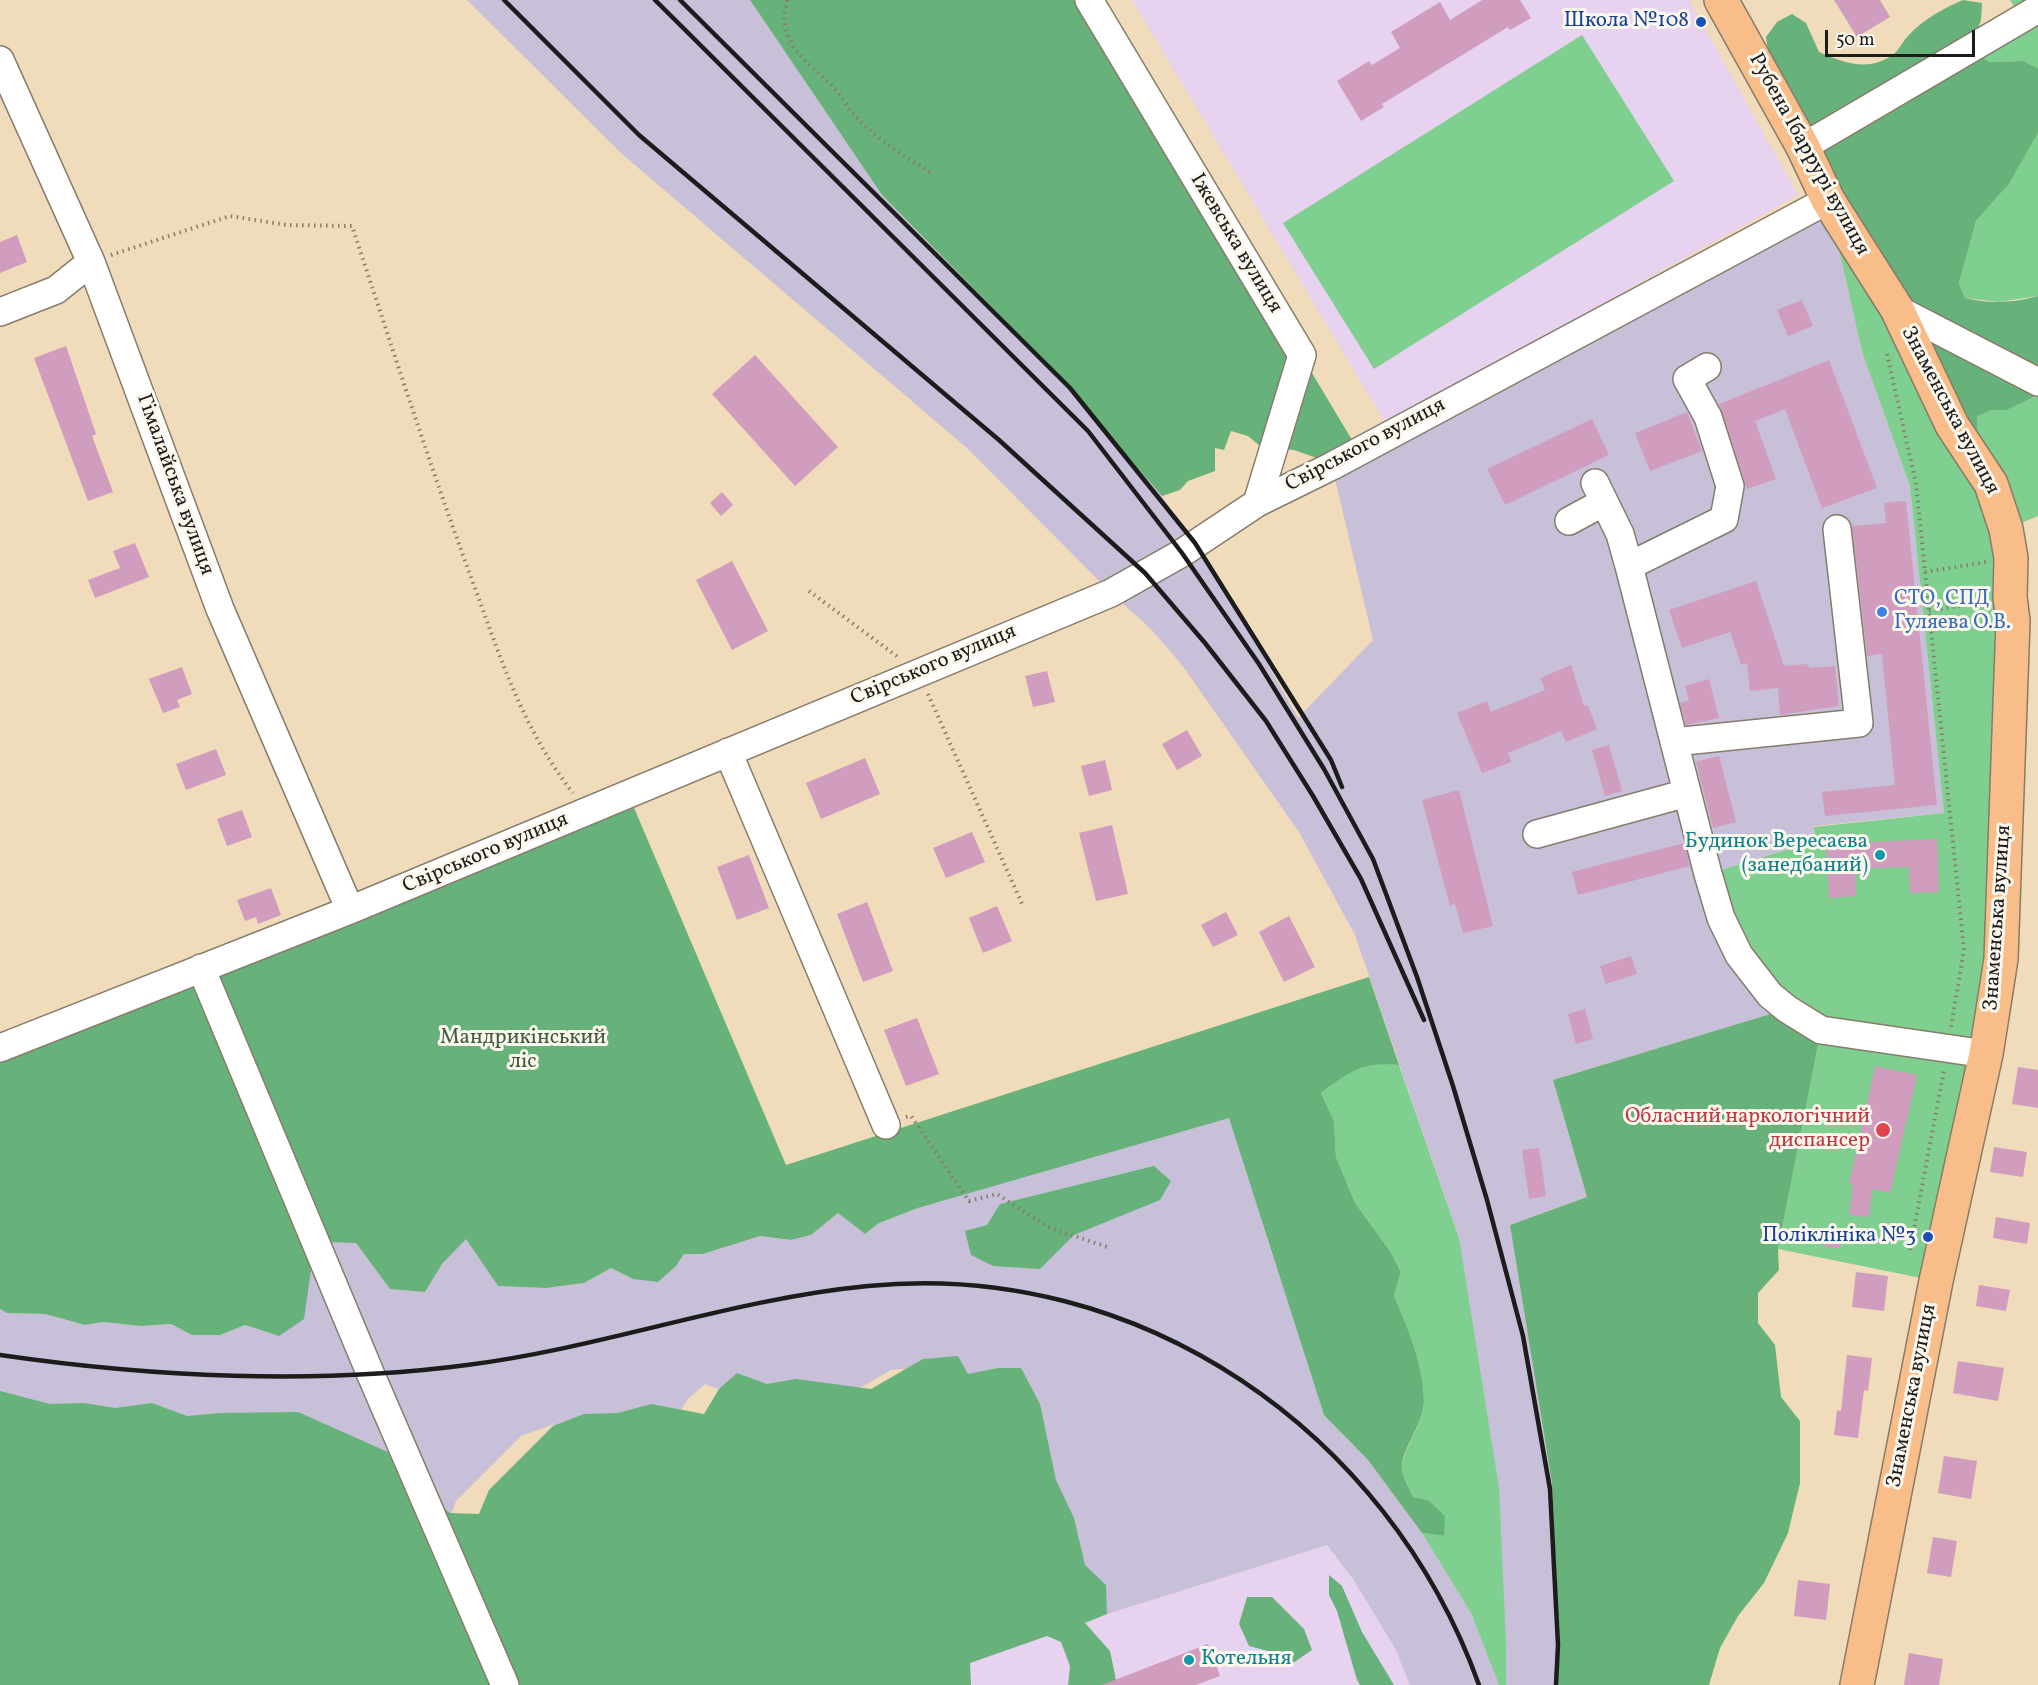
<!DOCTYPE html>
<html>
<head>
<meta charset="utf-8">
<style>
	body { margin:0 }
	#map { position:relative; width:2038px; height:1685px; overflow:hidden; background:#f0dbba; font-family:Vollkorn,serif }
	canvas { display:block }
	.scale { position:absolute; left:1825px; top:30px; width:150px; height:27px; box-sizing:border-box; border:3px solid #1c1c1c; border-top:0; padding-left:8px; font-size:18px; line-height:21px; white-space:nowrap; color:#1c1c1c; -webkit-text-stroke:4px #fbf7ec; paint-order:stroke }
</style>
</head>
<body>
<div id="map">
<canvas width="2038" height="1685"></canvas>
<div class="scale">50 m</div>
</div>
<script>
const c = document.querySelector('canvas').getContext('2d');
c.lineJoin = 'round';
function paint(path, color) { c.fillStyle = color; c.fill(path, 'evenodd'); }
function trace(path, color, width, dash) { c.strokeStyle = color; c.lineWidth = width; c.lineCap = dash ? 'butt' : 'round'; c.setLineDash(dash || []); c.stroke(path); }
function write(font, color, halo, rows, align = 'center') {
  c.font = font + ' Vollkorn,serif'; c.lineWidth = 6; c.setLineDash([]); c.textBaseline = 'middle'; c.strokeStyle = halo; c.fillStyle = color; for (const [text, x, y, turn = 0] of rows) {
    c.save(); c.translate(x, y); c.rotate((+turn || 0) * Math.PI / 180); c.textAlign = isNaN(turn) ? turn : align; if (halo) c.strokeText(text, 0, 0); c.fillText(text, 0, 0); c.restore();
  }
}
const built = new Path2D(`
	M1132,0H1689L1798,195L1386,424Z
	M1327,1545L1353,1579L1397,1650L1410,1685H907L1107,1614Z`);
const industrial = new Path2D(`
	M467,0H750L882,195L1037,353L1162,496L1234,604L1298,718L1373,640L1332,466L1828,200L1862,352L1910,486L1944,813L1814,826L1815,841L1708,874L1787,1009L1553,1080L1587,1197L1510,1225L1552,1483L1559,1642L1558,1685H1506V1643L1459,1238L1355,935L1299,832L1182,665L1150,628L1111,593L967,448L622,154Z
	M1229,1117L1324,1415L1368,1460L1422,1533L1471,1613L1499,1685H1410L1396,1650L1353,1579L1327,1545L1107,1614L1074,1595L926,1367L891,1370L839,1400L734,1395L705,1384L687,1400L672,1425H552L521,1436L456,1501L447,1525L0,1411V1309L7,1313L45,1314L85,1325L103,1322L141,1326L171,1324L192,1335H219L245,1325L279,1336L308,1273L315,1242L356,1243L390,1289L425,1292L442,1264L466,1238L498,1286L546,1288L584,1283L611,1268L633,1279L676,1266L684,1254H703L760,1236L791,1240L811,1235L838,1213L865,1234L879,1223L918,1208Z`);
const green = new Path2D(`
	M2010,0H2038V68L2023,61L1989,62L1971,48L2020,16Z
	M1582,35L1674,181L1374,369L1283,223Z
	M2038,133V296L1999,302L1965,298L1959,283L1976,221L2009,184Z
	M1828,200L1977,417L1991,410H2007L2038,395V516L2007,529L2001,959L1936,1281L1778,1249L1821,1030L1770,995L1708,874L1815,841L1814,827L1944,813L1910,486L1862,352Z
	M1377,1063L1399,1065L1459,1238L1499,1488L1506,1643V1685H1499L1471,1613L1422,1533L1444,1536L1428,1500L1413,1497C1410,1489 1403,1480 1402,1472C1399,1455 1423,1425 1424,1402C1424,1366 1408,1328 1394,1296L1401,1272L1390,1251L1355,1203L1336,1157L1334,1121L1321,1093L1352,1070Z`);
const forest = new Path2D(`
	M750,0H1089L1358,450L1325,461L1294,450L1260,446L1248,436L1231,431L1224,450L1215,448V471L1188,481L1180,490L1162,496L1037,353L882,195Z
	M1963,0L1982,3L1981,20L1971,48L1989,62L2023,61L2038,68V133L2009,184L1976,221L1959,283L1965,298C1989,304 2014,303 2038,296V395L2007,410H1991L1977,417V434L1962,439L1770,66L1766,37L1777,22L1792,14L1806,23L1819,52C1845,64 1874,73 1897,51C1901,46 1904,40 1908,36C1922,20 1944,8 1963,0Z
	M629,796L786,1165L1369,977L1399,1065C1362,1061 1349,1072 1321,1093L1334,1121L1336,1157L1355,1203L1390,1251L1401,1272L1394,1296C1408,1328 1424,1366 1424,1402C1423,1425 1399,1453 1402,1471C1403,1479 1410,1489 1413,1497L1428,1500L1445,1516L1444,1536L1422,1533L1368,1460L1324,1415L1229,1118L918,1208L879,1223L865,1234L838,1213L811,1235L791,1240L760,1236L703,1254H684L676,1266L658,1282L633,1279L611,1268L584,1283L546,1288L498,1286L466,1239L442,1264L425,1292L390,1289L356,1243L315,1242L304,1319L279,1336L245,1325L220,1335H192L171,1324L141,1326L103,1322L85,1325L45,1314L7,1313L0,1309V1048Z
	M1787,1009L1821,1030L1778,1249L1779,1270L1758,1293V1323L1775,1345L1781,1397L1800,1421V1483L1788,1533L1764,1583L1738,1616L1720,1648L1709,1685H1558L1559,1642L1552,1483L1510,1225L1587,1197L1553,1080Z
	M1154,1166L1171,1181L1160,1200L1074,1235L1040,1269L993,1266L971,1255L965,1231L987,1225L1000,1204Z
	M958,1356L968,1374L998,1368H1021L1040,1404L1056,1480L1074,1518L1085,1565L1106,1585L1107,1614L1085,1623L1110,1651L1117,1685H1068L1070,1666L1061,1642L1047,1636L970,1663L971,1685H0V1391L50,1404L84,1403L115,1408L152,1403L187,1416L220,1413L298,1412L399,1457L420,1490L450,1513L479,1514L489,1490L553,1426L584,1414L618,1413L651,1404L704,1414L719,1389L737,1373L767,1384L796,1379L871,1389L923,1359Z
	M1329,1575L1342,1586L1362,1632L1394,1685H1360L1357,1680L1337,1611L1329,1595Z
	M1247,1597H1272L1304,1629L1312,1650L1293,1663L1272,1652L1249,1646L1239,1624Z`);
const building = new Path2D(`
	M1482,0H1520L1531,18L1510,30L1508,27L1382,104L1384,107L1361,121L1337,81L1369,61L1372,65L1400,48L1391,32L1440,2L1450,20Z
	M1834,0H1880L1890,17L1857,37Z
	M17,235L27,262L0,273V242Z
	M1802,300L1813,326L1788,336L1777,310Z
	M66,346L96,434L92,436L113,492L88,501L34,358Z
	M755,355L838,447L795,486L712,394Z
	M1829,360L1877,488L1822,508L1785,409L1755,421L1776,479L1747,489L1719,404Z
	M1687,412L1702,451L1650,471L1635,433Z
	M1592,419L1609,455L1505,505L1487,469Z
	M722,492L733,505L721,516L710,503Z
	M1906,501L1937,805L1825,816L1822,792L1895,785L1882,654L1867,656L1852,526L1886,523L1884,503Z
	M135,543L149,577L95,598L88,580L120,568L113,551Z
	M732,561L768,631L732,650L696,580Z
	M1756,581L1784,666L1808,664L1809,668L1835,666L1839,706L1780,715L1778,688L1750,691L1747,663L1741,665L1730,632L1682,648L1669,610Z
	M1571,665L1584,706L1588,705L1597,729L1566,742L1561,731L1508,753L1511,762L1482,773L1457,713L1487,701L1491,712L1545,690L1540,678Z
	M182,667L192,694L177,700L180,707L163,713L149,679Z
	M1047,671L1055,702L1033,707L1025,676Z
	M1709,679L1719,718L1686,725L1680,703L1689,700L1685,686Z
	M1187,730L1202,756L1177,770L1162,744Z
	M1609,745L1622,791L1605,796L1592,750Z
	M216,749L226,775L186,790L176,764Z
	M1719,756L1736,822L1713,828L1696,762Z
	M865,758L880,794L821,819L806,783Z
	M1105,760L1112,790L1089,796L1081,766Z
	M1459,790L1493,926L1463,933L1455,904L1450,906L1422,800Z
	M242,810L252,837L227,846L217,819Z
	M1112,825L1128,894L1096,901L1079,833Z
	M972,832L985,862L946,878L933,848Z
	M1937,839L1939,892L1910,893L1909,867L1855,869L1856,896L1829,898L1826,844Z
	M1684,843L1690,866L1578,895L1572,872Z
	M749,855L769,908L737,920L717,867Z
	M271,888L281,915L258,924L256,917L245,921L237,900Z
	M867,902L893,971L863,982L837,914Z
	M997,906L1012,941L983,953L969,918Z
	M1226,912L1238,935L1213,947L1201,925Z
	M1289,916L1315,967L1284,982L1259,932Z
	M1631,956L1637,974L1606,984L1600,966Z
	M1585,1009L1593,1039L1576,1044L1568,1014Z
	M917,1018L939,1074L906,1086L884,1030Z
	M1875,1066L1917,1075L1890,1193L1872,1189L1869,1217L1849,1215L1853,1184H1849Z
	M2018,1067L2038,1070V1108L2012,1104Z
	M1994,1147L2027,1152L2023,1177L1990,1172Z
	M1539,1148L1546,1196L1529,1199L1522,1150Z
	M1996,1217L2030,1223L2027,1244L1993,1238Z
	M1825,1231L1842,1232L1840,1248L1823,1246Z
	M1856,1272L1888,1276L1884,1311L1852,1307Z
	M1979,1285L2010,1290L2006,1311L1976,1306Z
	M1847,1355L1872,1358L1868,1391L1864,1390L1858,1438L1834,1435L1837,1410L1841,1411Z
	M1958,1361L2004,1368L1998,1401L1953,1393Z
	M1944,1456L1977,1461L1971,1499L1938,1493Z
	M1933,1537L1957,1541L1951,1577L1927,1573Z
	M1798,1580L1830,1584L1826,1620L1794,1616Z
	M1208,1644L1220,1676L1196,1685H1102Z
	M1909,1653L1943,1659L1939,1685H1904Z`);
const path = new Path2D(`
	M787,0C775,47 810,61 836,90C842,97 846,105 852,112C873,137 904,157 932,173
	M111,255L230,216L287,225L352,226C391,344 429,463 472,580C500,656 522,728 573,793
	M1887,354L1916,484L1964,950L1951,1027
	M1925,572L1986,562
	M809,591L898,657
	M1929,611L1984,602
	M928,694L1023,906
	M906,1117L911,1116L969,1201L997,1194L1048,1227L1110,1248
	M1910,1250L1944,1070`);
const minor = new Path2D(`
	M1089,0L1302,355L1257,503
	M0,60L91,262L220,609L350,910
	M1803,147L2038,9
	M1897,309L2038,382
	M0,312L56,290L91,262
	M1707,367L1687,379L1708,417L1730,486L1724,519L1629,566L1708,874L1721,918L1739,955L1770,995L1787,1009L1821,1030L1986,1054
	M1595,483L1620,534L1629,566
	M1569,521L1604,502
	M1674,742L1859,723L1837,529
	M728,752L886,1125
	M1537,834L1687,793
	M201,968L371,1375L505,1685
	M0,1048L350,910L1111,593L1182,553L1257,503L1332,466L1828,200`);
const major = new Path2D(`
	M1721,0L1803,147L1828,200L1897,309L1952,425L1991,484L2006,529L2011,558L2010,597L2013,621L2001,959L1986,1054L1936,1281L1857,1685`);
const rail = new Path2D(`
	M504,0L639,135L999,440L1145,573L1205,643L1266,721L1313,796L1361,879L1424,1020
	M655,0L1088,431L1182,553L1259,664L1324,769L1373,859L1417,977L1453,1086L1487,1200L1523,1336L1550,1489L1558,1645L1556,1685
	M680,0L1070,388L1195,543L1331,760L1342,787
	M0,1355C151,1377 316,1385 467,1365C602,1348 732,1299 868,1286C1139,1259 1388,1431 1479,1685`);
const markers = [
	[1701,22,6,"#1a4fb4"],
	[1882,612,6,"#3f7fe0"],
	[1880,855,6,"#0f9aa8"],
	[1883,1130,8,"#e0444e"],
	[1928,1237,6,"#1a4fb4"],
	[1189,1660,6,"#0f9aa8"]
];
const transitNames = [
	["Школа №108",1689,22],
	["Поліклініка №3",1916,1237]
];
const streetNames = [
	["Рубена Ібаррурі вулиця",1808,155,61],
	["Іжевська вулиця",1235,244,59],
	["Знаменська вулиця",1949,411,62],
	["Свірського вулиця",1366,446,-28],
	["Гімалайська вулиця",174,485,70],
	["Свірського вулиця",934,666,-23],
	["Свірського вулиця",486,854,-23],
	["Знаменська вулиця",1999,918,-86],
	["Знаменська вулиця",1913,1396,-79]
];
const shopNames = [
	["СТО, СПД",1894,600],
	["Гуляева О.В.",1894,624]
];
const cultureNames = [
	["Будинок Вересаєва",1868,843],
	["(занедбаний)",1868,867],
	["Котельня",1201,1660,"left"]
];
const parkNames = [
	["Мандрикінський",523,1039],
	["ліс",523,1063]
];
const healthNames = [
	["Обласний наркологічний",1870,1118],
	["диспансер",1870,1142]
];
paint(built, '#e7d2ef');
paint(industrial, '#c8bfd8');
paint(green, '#7fcf90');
paint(forest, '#67b27a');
paint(building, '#d09dbe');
trace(minor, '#867c6b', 30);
trace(major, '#867c6b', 36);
trace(path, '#867c6b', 4, [1.5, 4.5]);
trace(minor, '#fff', 27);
trace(major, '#f8bd89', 33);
trace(rail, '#1c1c1c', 4.5);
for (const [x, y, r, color] of markers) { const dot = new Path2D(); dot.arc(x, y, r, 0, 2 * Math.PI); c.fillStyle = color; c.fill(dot); trace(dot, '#fbf7ec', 2); }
write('21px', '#164399', '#fbf7ec', transitNames, 'right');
write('21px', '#1c1c1c', '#fbf7ec', streetNames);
write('21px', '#366cbe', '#fbf7ec', shopNames, 'left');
write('21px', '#0d838f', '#fbf7ec', cultureNames, 'right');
write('21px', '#3f5b45', '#fbf7ec', parkNames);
write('21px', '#be3a42', '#fbf7ec', healthNames, 'right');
</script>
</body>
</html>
